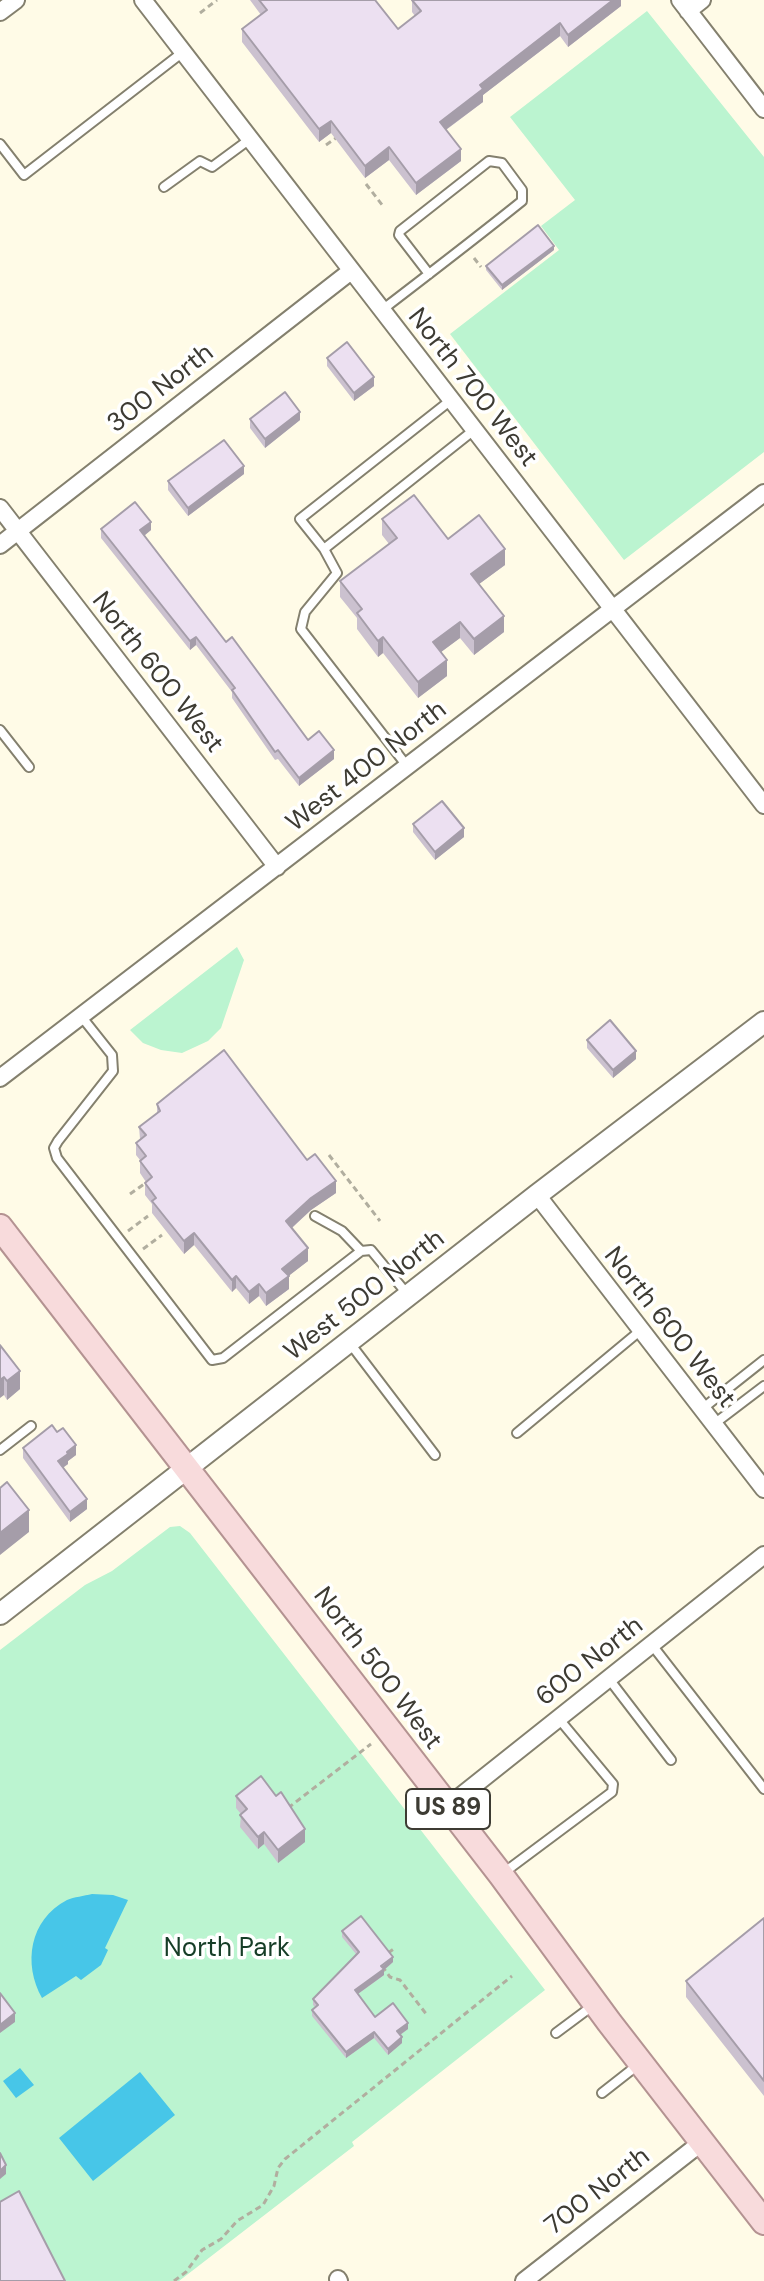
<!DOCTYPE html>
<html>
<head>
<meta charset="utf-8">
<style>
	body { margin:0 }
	canvas { display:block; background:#fffbe7 }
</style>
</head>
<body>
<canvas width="764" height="2281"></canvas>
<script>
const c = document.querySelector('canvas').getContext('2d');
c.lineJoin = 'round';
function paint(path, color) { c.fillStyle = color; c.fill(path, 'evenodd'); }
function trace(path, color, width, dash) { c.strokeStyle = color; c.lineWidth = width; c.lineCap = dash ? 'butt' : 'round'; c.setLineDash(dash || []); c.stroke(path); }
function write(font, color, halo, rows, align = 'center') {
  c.font = font + ' "DM Sans",sans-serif'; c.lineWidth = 7; c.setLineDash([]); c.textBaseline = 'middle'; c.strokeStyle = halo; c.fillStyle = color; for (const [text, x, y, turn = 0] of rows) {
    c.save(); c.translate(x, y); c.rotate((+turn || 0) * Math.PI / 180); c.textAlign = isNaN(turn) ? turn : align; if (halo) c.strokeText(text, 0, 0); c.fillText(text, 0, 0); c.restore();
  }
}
const green = new Path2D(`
	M647,11L764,157V452L624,560L450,334L559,250L541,226L575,200L510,117Z
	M237,947L244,960L221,1028L208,1041L182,1053L161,1050L143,1043L130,1030Z
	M180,1526L190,1533L545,1990L352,2142L354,2146L179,2281H0V1650L85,1585L112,1571L170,1527Z`);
const water = new Path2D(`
	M92,1894L113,1895L128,1900L105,1948L108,1950L101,1965L81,1980L76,1976L42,1998C23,1964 29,1920 67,1900C74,1897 84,1896 92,1894Z
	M20,2068L34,2085L16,2098L3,2081Z
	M140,2072L175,2115L93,2181L59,2138Z`);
const path = new Path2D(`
	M200,13L217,0
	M326,145L336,138
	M366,184L383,206
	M474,258L481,267
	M329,1155L380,1221
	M130,1194L147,1182
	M128,1231L148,1216
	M143,1249L162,1235
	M288,1808L371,1744
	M388,1953L395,1948
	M382,1966L390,1977L400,1980L427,2015
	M174,2281L186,2272L202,2250L221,2239L237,2221L263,2205L274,2186L278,2168L285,2159L512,1976`);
const service = new Path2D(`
	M0,144L24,175L183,52
	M164,187L200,161L212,167L250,139
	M382,310C429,274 476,238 522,201V190L502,163L489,161L400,231L399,235L429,274
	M451,400L300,519L324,549L474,430
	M324,549L337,573L305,612L301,629L407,766
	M0,730L29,767
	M81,1016L112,1055L113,1071L58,1141L54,1148L57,1158L212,1360L223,1358L361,1251L371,1250L408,1295
	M315,1216L342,1231L361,1251
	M349,1342L435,1455
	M702,1409L764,1360
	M714,1424L764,1386
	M517,1433L641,1330
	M0,1450L31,1426
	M652,1645L764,1789
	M609,1679L671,1760
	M502,1874L612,1792L613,1784L559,1719
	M556,2033L595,2004
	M602,2093L639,2064`);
const minor = new Path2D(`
	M143,0L764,805
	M680,0L764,109
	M688,11L702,0
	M0,12L16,0
	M0,508L277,867
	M0,545L351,271
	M0,1078L764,493
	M537,1195L764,1489
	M447,1807L764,1555
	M338,2279L339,2281
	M524,2281L702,2142`);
const tertiary = new Path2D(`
	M0,1614L537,1195L764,1022`);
const primary = new Path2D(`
	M0,1227L501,1875L609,2022L764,2222`);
const wall = new Path2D(`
	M250,0H375L398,29L415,16L412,12V0H621V6L568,47L560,36L483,95V102L446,130L461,161L416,195L389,160L365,178L331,133L319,142L242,42V29L261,15Z
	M554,250L502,290L486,270V266Z
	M327,358L374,386L354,401L327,366Z
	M250,419L300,420L265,448L250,428Z
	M244,474L188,516L168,490V481Z
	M382,519L448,539L505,565L479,584L504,632L474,655L460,638L441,652L447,676L418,698L383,653L378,657L357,629V618L340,597V581L389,544L382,535Z
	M101,529L151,530L144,536L226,642L308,740L334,759L299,786L278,759L275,760L232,698V692L196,645L190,650L101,538Z
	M413,824L464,837L435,860L413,832Z
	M587,1040L636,1059L613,1078L587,1048Z
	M157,1104L307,1160L336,1193L311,1210L292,1228L308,1261L288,1276L289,1289L266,1306L259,1296L249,1304L236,1288L232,1292L194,1245L184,1254L152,1213V1204L145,1195V1183L146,1182L140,1173V1160L136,1155V1143L140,1139L139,1127L157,1113Z
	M0,1345L20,1389L7,1400L4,1395Z
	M57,1432L76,1455L68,1461V1464L63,1468L87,1509L70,1522L23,1458V1448Z
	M236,1796L305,1842L278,1863L264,1844L258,1849L240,1827L241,1814L236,1808Z
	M764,1918V2096L686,1997V1981Z
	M342,1931L393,1962L384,1970V1975L358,1994L375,2017L408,2029L400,2035L402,2043L388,2055L374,2038L346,2058L312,2016V2010L315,2007L313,2005V1999L356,1954L342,1937Z`);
const shadedWall = new Path2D(`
	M613,0H621V6L568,47V35Z
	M560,23V36L483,95V102L440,134V122L480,85Z
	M331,121V133L319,142V129Z
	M389,147V160L365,178V166Z
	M461,149V161L416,195V183Z
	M554,246V250L502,290V285Z
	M374,377V386L354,401V393Z
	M300,412V420L265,448V439Z
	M244,466V474L188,516V508Z
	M151,522V530L140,539V530Z
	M505,549V565L471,590V574Z
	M504,616V632L474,655V639Z
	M460,622V638L433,658V642Z
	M196,637V645L190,650V641Z
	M383,637V653L378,657V641Z
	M447,660V676L418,698V682Z
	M334,750V759L299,786V778Z
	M464,828V837L435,860V852Z
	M636,1051V1059L613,1078V1070Z
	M336,1181V1193L311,1210L286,1233V1221L311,1198Z
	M194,1233V1245L184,1254V1241Z
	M308,1248V1261L286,1278L289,1276V1289L266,1306V1293L282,1269Z
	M236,1276V1288L232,1292V1280Z
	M259,1284V1296L249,1304V1292Z
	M20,1371V1389L7,1400V1381Z
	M4,1377V1395L0,1398V1380Z
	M76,1445V1455L68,1461V1464L58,1471V1461L67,1452Z
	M87,1499V1509L70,1522V1512Z
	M29,1510V1532L0,1555V1533Z
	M305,1829V1842L278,1863V1850Z
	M264,1832V1844L258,1849V1837Z
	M393,1957V1962L384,1970V1975L355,1996V1990Z
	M15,2013V2022L0,2033V2025Z
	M408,2023V2029L397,2037V2031Z
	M374,2032V2038L346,2058V2052Z
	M402,2037V2043L388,2055V2049Z
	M6,2165V2174L0,2179V2171Z`);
const building = new Path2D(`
	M259,0H375L398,29L421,11L412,0H613L568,35L560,23L480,85L483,89L440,122L461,149L416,183L389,147L365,166L331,121L319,129L242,29L267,10Z
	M538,225L554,246L502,285L486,266Z
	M347,342L374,377L354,393L327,358Z
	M285,392L300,412L265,439L250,419Z
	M224,440L244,466L188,508L168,481Z
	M414,495L448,539L479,515L505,549L471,574L504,616L474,639L460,622L433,642L447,660L418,682L383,637L378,641L357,613L362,609L340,581L397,538L382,519Z
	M135,502L151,522L140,530L226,642L232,637L308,740L319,731L334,750L299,778L278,750L275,752L232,690L235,688L196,637L190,641L101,529Z
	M442,801L464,828L435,852L413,824Z
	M610,1020L636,1051L613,1070L587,1040Z
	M224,1050L307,1160L315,1154L336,1181L311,1198L286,1221L308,1248L282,1269L289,1276L266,1293L259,1284L249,1292L236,1276L232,1280L194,1233L184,1241L152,1201L156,1198L145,1183L152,1177L140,1161L146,1156L136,1143L146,1135L139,1127L160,1111L157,1104Z
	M0,1345L20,1371L7,1381L4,1377L0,1380Z
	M52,1425L57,1432L63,1428L76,1445L67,1452L68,1454L58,1461L87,1499L70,1512L23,1448Z
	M7,1482L29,1510L0,1533V1488Z
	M261,1776L276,1796L281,1792L305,1829L278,1850L264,1832L258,1837L240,1815L247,1809L236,1796Z
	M361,1916L393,1957L381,1966L384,1969L355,1990L375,2017L393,2003L408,2023L397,2031L402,2037L388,2049L374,2032L346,2052L312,2010L318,2005L313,1999L359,1952L342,1931Z
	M764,1918V2081L686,1981Z
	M0,1993L15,2013L0,2025Z
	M0,2153L6,2165L0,2171Z
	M19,2191L65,2281H0V2202Z`);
const shields = [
	[448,1809,84]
];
const shieldNames = [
	["US 89",448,1809]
];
const streetNames = [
	["North 700 West",472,388,52],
	["300 North",161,389,-38],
	["North 600 West",157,673,52],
	["West 400 North",367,767,-38],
	["West 500 North",365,1296,-38],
	["North 600 West",669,1328,52],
	["600 North",590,1662,-38],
	["North 500 West",377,1669,53],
	["700 North",598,2192,-38]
];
const parkNames = [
	["North Park",227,1949]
];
paint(green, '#bbf4d0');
paint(water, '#47c6e8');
trace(service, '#84806e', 12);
trace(minor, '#84806e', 20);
trace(tertiary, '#84806e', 24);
trace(primary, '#b49392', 28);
trace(path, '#b1ae9f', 3, [6, 4]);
trace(service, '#fff', 8);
trace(minor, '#fff', 16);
trace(tertiary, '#fff', 20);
trace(primary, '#f8dbdc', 24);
paint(wall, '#cbc1cf');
paint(shadedWall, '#a59da9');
paint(building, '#ece0f1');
trace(building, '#a59da9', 2);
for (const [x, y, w] of shields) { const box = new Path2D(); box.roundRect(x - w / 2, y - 20, w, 40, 6); c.fillStyle = '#fff'; c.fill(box); trace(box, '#3d3b33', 2); }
write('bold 24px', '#3d3b33', null, shieldNames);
write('26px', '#3d3b33', '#fff', streetNames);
write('26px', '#163d27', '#fff', parkNames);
</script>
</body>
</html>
